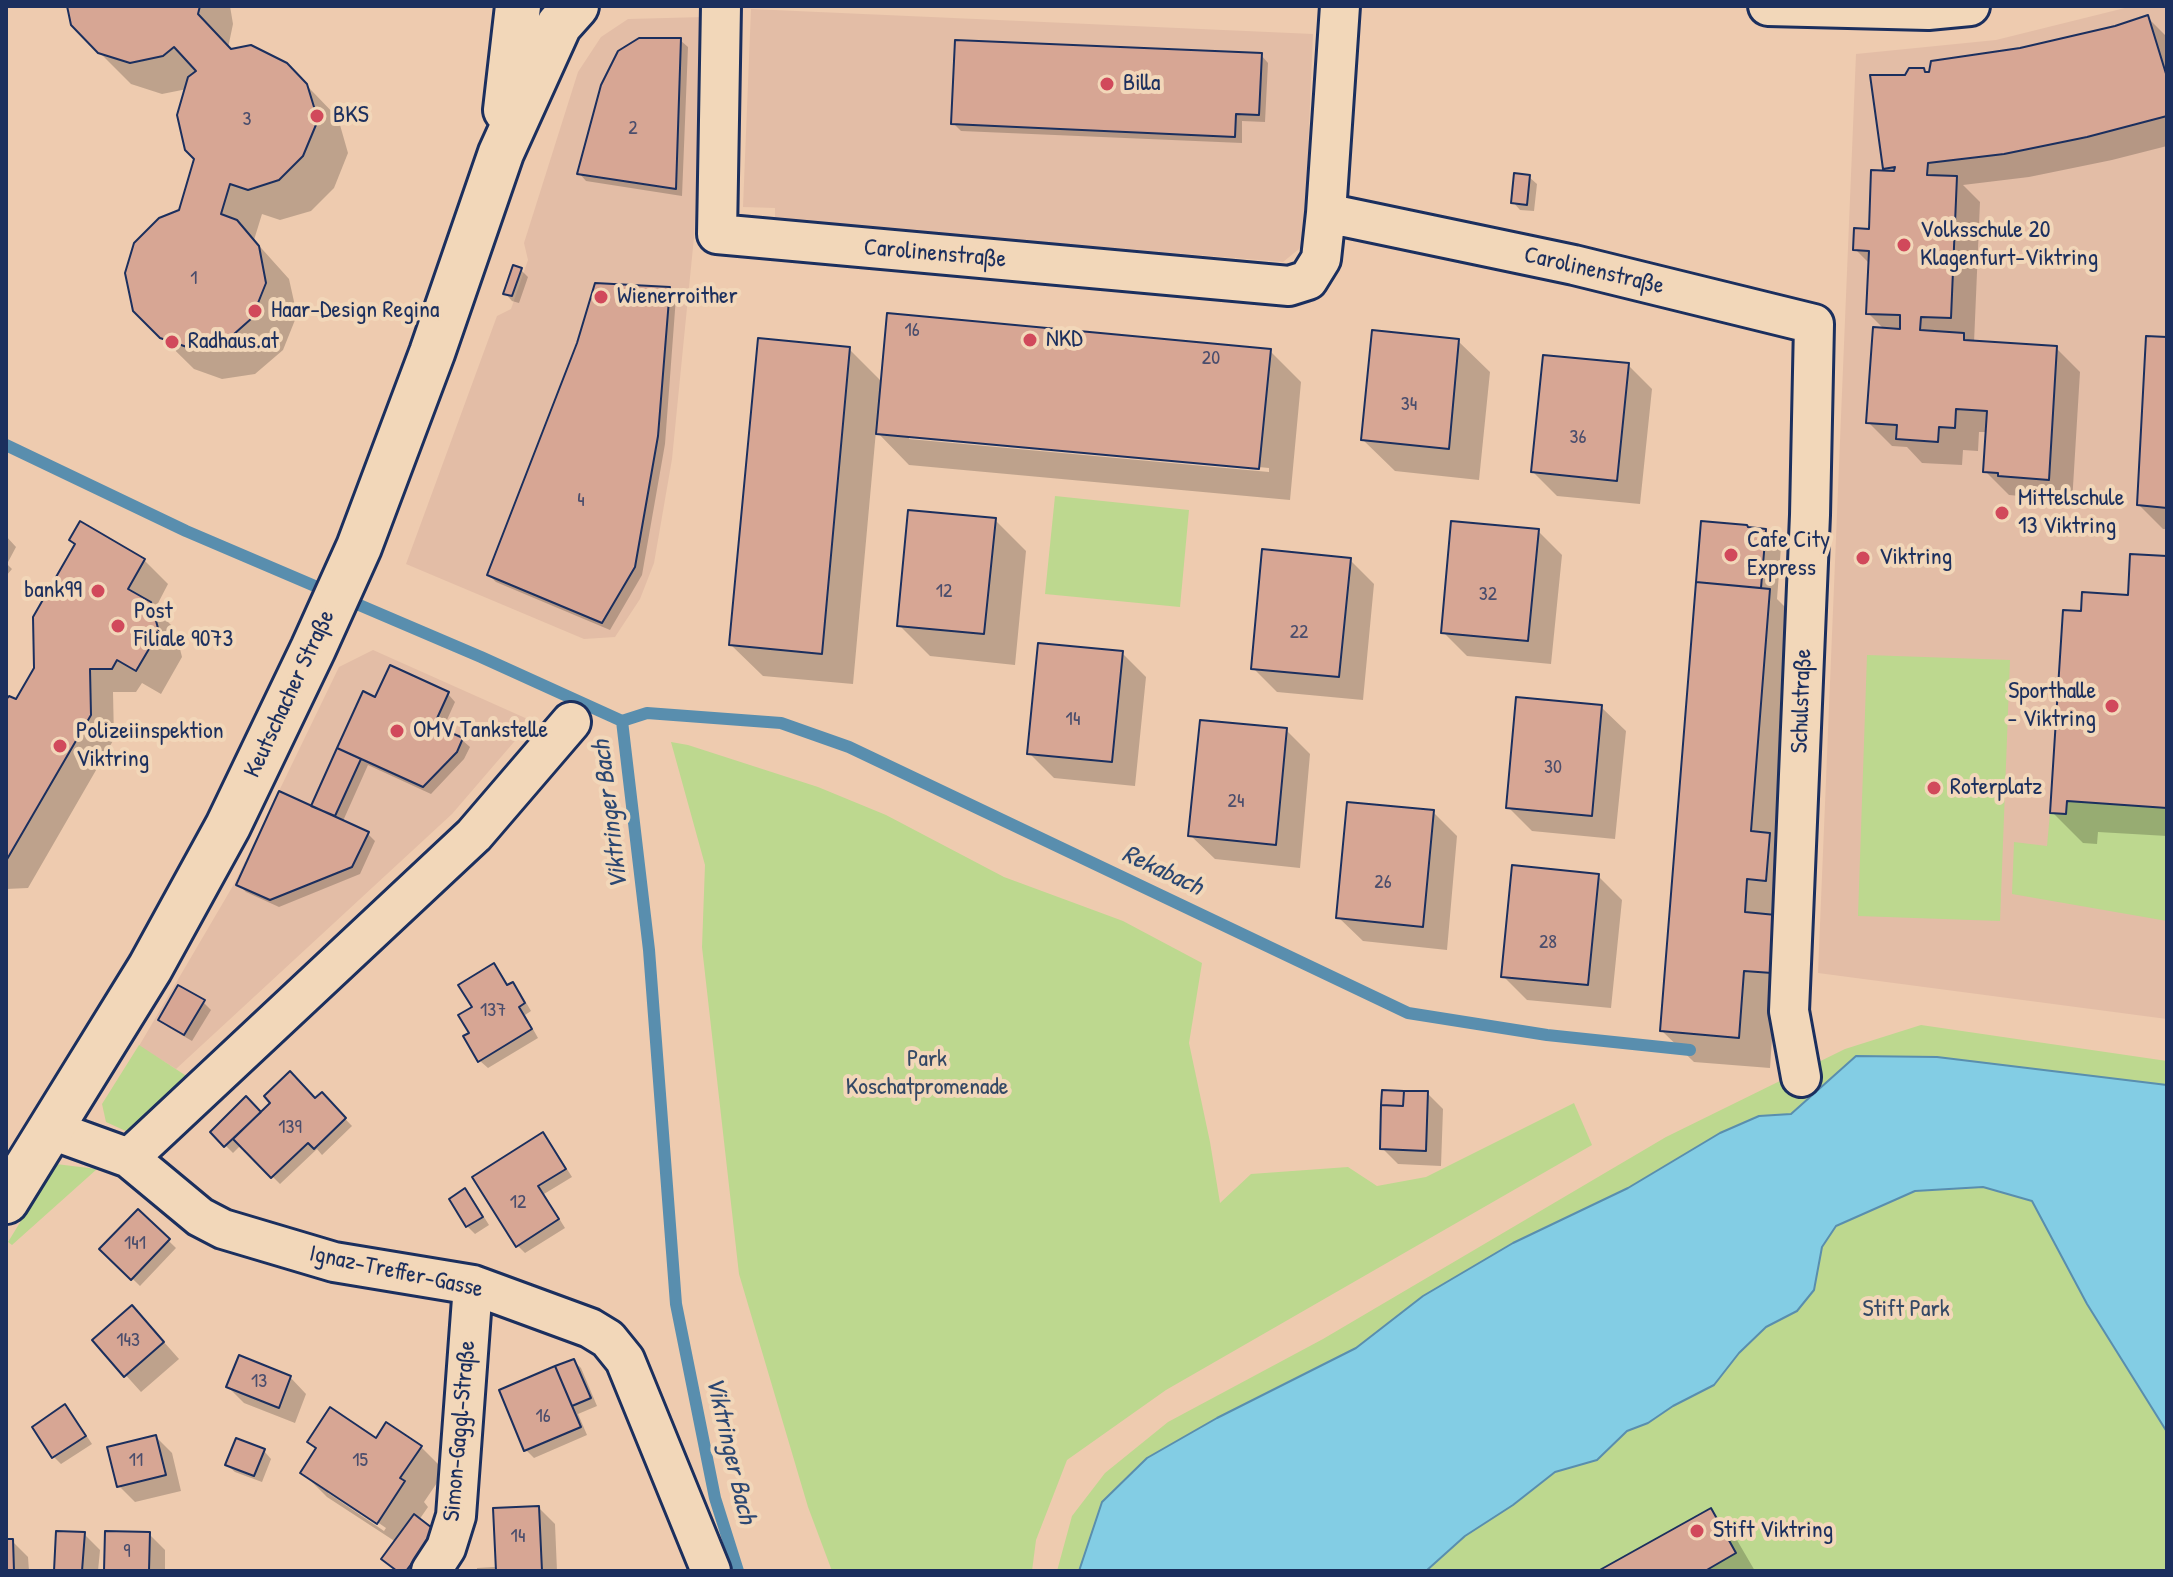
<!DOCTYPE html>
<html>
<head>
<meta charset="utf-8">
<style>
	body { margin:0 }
	#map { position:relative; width:2173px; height:1577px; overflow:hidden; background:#eecbaf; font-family:"Patrick Hand",sans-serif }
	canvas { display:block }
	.frame { position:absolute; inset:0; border:8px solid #1b2f5e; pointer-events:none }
</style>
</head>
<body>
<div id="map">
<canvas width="2173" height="1577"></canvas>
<div class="frame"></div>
</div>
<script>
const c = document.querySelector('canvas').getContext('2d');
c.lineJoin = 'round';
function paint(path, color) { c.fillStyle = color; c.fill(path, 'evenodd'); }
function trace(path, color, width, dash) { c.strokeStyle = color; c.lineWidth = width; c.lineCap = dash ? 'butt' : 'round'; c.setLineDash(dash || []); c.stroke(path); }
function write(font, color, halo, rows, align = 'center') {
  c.font = font + ' "Patrick Hand",sans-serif'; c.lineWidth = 8; c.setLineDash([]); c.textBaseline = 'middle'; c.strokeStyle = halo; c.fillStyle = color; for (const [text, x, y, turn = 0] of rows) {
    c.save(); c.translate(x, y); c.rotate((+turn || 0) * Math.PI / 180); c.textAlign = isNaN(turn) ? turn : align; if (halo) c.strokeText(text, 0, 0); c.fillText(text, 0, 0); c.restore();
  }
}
const built = new Path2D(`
	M2133,6H2167V1019L1818,973L1856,54L1996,40Z
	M751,9L1313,34L1304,245L1283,262L775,220V208L743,207Z
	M704,17L694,237L672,459L654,563L640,599L615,637L584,639L406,564L497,316L511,309L528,260L524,243L578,72L601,37L628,19Z
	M373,650L532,721L452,814L176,1069L139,1046L234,884L339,667Z`);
const green = new Path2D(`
	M1055,496L1189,510L1180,607L1045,594Z
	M1867,655L2010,660L2000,921L1858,916Z
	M671,742L688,745L818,787L886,815L1004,877L1123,921L1202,963L1189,1043L1210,1142L1220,1203L1251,1174L1348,1167L1377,1186L1426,1177L1574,1103L1592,1145L1166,1390L1067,1460L1036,1540L1032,1571H832L808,1507L739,1274L702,947L705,865Z
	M2067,801L2167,808V921L2012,894L2014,842L2047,846L2050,813L2066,814Z
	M1921,1025L2167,1061V1571H1057L1072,1516L1105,1473L1168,1422L1323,1339L1666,1137L1845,1049Z
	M139,1045L188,1077L130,1133L106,1122L102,1104Z
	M56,1164L97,1169L12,1245L8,1242Z`);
const water = new Path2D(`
	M1856,1056L1937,1057L2167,1085V1432L2087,1304L2032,1201L1983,1187L1915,1191L1836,1226L1822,1247L1814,1290L1797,1311L1766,1327L1739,1353L1714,1385L1673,1406L1648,1423L1627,1431L1597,1460L1555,1472L1513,1505L1465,1536L1426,1571H1079L1102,1502L1147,1458L1217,1418L1356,1348L1423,1296L1513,1243L1628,1188L1720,1133L1759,1116L1791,1114Z`);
const shadow = new Path2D(`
	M69,6H230L233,24L228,48L232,51L286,64L338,118L348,153L334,188L311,211L280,220L262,214L254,240L289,279L297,315L283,350L255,374L222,379L194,369L134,310L181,212L196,158L187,89L162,94L131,84L99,52Z
	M2148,18L2167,37V146L2112,160L2029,177L1963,185L1980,202L1974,343L2056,348L2080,372L2072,503L2024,500L2020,496L2009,495L1985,471L1988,432H1979L1978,451L1963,450L1962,465L1922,463L1907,447L1892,446L1868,422L1885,330L1868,313L1870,264L1855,249L1870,231L1890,173L1885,168L1906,77L1924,70L1927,74L2116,28Z
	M680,40L688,47L682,196L586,181L579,173Z
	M1261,55L1268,63L1265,122L1242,121V143L961,131L953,123Z
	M1529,177L1537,184L1534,211L1520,210L1513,202Z
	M521,270L528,277L519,303L512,301L505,293Z
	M669,289L676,297L665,444L642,575L610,630L496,582L489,575Z
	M2167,340V529H2163L2139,505Z
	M1458,341L1490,372L1479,480L1395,471L1363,440Z
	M849,349L882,382L1270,351L1301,382L1290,500L909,465L876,431L853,684L763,676L731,645ZM909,435L1269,468V472L909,439Z
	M1628,365L1652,389L1640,504L1557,496L1533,472Z
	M995,520L1026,551L1015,665L930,656L899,625Z
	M1538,531L1562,555L1551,664L1467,656L1443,632Z
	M1765,531L1781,547L1777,599L1800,622L1770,1068L1694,1062L1662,1031L1698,581Z
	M6,536L16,547L7,564L12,569L6,576Z
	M2167,558V836L2098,832L2097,844L2083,843L2052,812L2083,613L2130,598Z
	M144,560L168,584L155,609L175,629L182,657L161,694L142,683L136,692H113L114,739L28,888L6,889V704L17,702Z
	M1350,560L1374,584L1363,700L1277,692L1253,668Z
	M1122,653L1146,677L1135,786L1054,778L1029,753Z
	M364,694L376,699L448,694L455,702L442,731L462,740L470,747L464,759L431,794L368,765L343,821L368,834L375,841L360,874L279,907L246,892L238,884L312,808Z
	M1601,707L1626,731L1615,839L1532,831L1508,807Z
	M1286,730L1310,754L1300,868L1215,859L1190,835Z
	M1433,812L1457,836L1447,950L1363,941L1338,917Z
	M1598,876L1622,900L1611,1008L1527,1000L1503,976Z
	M494,966L501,973L509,986L512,985L520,992L531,1011L525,1015L538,1038L488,1068L480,1061L466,1037L472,1034L474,1008Z
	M203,1002L211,1010L192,1041L168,1027L160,1020Z
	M1427,1093L1443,1109L1441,1166L1398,1164L1382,1148Z
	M322,1095L352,1126L322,1155L317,1149L280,1184L241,1145L233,1153L212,1132L261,1115L273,1103L315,1101Z
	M543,1135L550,1142L572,1177L544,1194L565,1228L525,1253L517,1245Z
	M465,1191L472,1198L489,1225L475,1234L467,1226L451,1200Z
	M138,1211L176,1248L140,1286L102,1249Z
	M148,1324L179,1359L141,1392L95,1341Z
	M574,1361L581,1368L597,1406L578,1414L587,1435L534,1458L526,1450L502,1391Z
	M290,1377L306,1394L295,1423L244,1403L228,1387Z
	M65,1406L72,1414L92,1444L61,1464L54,1457L34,1427Z
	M156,1437L172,1453L181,1491L135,1502L119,1486Z
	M376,1440L421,1447L445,1471L424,1502L428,1507L419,1520L435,1532L419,1571H397L391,1566L383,1559L396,1542L327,1497L303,1473L318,1450L310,1442ZM328,1488L386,1528L384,1531L328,1493Z
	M264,1451L271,1459L262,1482L235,1472L227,1465Z
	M539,1508L555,1524L557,1571H477V1568L495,1567L498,1571Z
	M1710,1511L1734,1535L1755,1571H1602Z
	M84,1534L100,1550L98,1571H56Z
	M149,1534L165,1550V1571H106Z
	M6,1541H12L28,1557L29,1571H6Z`);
const stream = new Path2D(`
	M6,445L186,531L481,657L622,721L649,950L676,1304L715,1498L738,1571
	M622,721L647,713L781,723L849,747L1408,1013L1547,1035L1690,1050`);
const building = new Path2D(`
	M67,6H200L198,14L231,49L251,45L287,63L307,84L318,120L303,156L279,180L248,190L230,184L221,214L237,220L259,246L266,283L252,318L224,343L190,348L160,338L133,311L125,273L134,243L159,218L179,210L194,159L185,150L177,115L188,77L196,71L174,47L163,56L130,63L98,53L71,25Z
	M2148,15L2167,77V116L2087,137L2004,154L1928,163L1927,175L1957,176L1951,318L1921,317L1920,330L1964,333V340L2057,346L2049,480L1998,476V473L1983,472L1987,411L1956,409L1955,428L1939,427L1938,442L1896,439L1897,425L1866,423L1873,327L1900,329V315L1866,314L1869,251L1853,250L1854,228L1869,229L1871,170L1894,171L1895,167L1883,169L1870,75H1905L1909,68H1924L1925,72H1929L1931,61L2020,48L2115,26Z
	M639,38H681L676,189L577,174L601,85L618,51Z
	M955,40L1262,53L1259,115L1236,114L1235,137L951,124Z
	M1514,173L1530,175L1527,205L1511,203Z
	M513,265L522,268L512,296L503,294Z
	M595,283L670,287L658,436L635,567L602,623L487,575L577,343Z
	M887,313L1271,349L1259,469L876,434Z
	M1372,330L1459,339L1449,449L1361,440Z
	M2146,336L2167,337V508L2137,505Z
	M758,338L850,347L822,654L729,645Z
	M1543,355L1629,363L1617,481L1531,472Z
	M908,510L996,518L984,634L897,626Z
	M80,521L145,559L128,589L151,602L159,632L136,671L117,660L112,669H90L91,715L6,861V700L9,696L16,699L34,668L33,617L75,544L69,540Z
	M1451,521L1539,529L1528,641L1441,633Z
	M1701,521L1747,525L1748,527L1766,529L1761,588L1696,582Z
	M1262,549L1351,558L1339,677L1251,669Z
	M2130,554L2167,556V808L2067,801L2066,814L2050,813L2063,610L2081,611L2082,592L2128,595Z
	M1696,582L1770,589L1751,831L1770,833L1766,881L1747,879L1745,912L1776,915L1772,973L1744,971L1739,1038L1660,1031Z
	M1038,643L1123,651L1112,762L1027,754Z
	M390,665L449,692L434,725L463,738L457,752L423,787L337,748L363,691L375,697Z
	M1516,697L1602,705L1592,816L1506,808Z
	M1200,720L1287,728L1276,845L1188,836Z
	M337,748L361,759L335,816L311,806Z
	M279,791L369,832L352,867L270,900L236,885Z
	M1347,802L1434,810L1423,927L1336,918Z
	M1512,865L1599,874L1588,985L1501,977Z
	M494,963L507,985L513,982L525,1003L519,1007L532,1029L478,1062L463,1036L469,1033L458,1015L472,1007L458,985Z
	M178,985L205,1000L184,1035L158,1020Z
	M290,1071L315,1098L322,1092L346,1118L314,1149L308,1143L271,1178L233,1139L270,1103L264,1096Z
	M1382,1090L1404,1091L1403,1106L1381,1105Z
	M1404,1091H1428L1426,1151L1380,1149L1381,1105L1403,1106Z
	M246,1096L261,1112L224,1147L210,1132Z
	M543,1132L566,1169L538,1186L559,1219L516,1247L472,1177Z
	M465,1188L483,1217L466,1227L449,1199Z
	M138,1209L170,1239L131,1280L99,1249Z
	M132,1305L164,1342L124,1377L92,1340Z
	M239,1355L291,1376L279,1408L226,1387Z
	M574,1359L591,1398L572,1406L555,1366Z
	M555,1366L581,1427L524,1451L499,1390Z
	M65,1404L86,1436L52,1458L32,1427Z
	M330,1407L376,1438L386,1422L422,1446L400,1478L405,1481L377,1524L300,1473L316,1448L307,1442Z
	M156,1435L166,1475L117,1487L107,1447Z
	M236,1438L265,1449L254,1476L225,1465Z
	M539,1506L542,1571H496L493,1508Z
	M1711,1508L1736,1553L1705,1571H1598Z
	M414,1514L436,1531L406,1571H397L381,1559Z
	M56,1531L85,1532L82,1571H54Z
	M105,1531L150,1532L149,1571H104Z
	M6,1539H13L14,1571H6Z`);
const minor = new Path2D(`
	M721,6L717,234L1289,286L1308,280L1321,259L1326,213L1340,6
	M1768,6L1928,10L1970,6
	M1326,213L1574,265L1814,324L1810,515L1789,1011L1801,1077
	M49,1129L129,1158L200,1217L223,1229L334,1262L473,1285L590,1328L608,1339L625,1360L711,1571
	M129,1158L474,835L571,722
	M431,1571L446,1548L456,1516L473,1285`);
const secondary = new Path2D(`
	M506,110L518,6
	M6,1201L150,968L228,826L313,649L359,547L432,353L501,153L559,25L576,6`);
const markers = [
	[1107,84,8,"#d1495b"],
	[317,116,8,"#d1495b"],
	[1904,245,8,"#d1495b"],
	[601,297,8,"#d1495b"],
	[255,311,8,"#d1495b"],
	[1030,340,8,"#d1495b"],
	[172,342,8,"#d1495b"],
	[2002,513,8,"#d1495b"],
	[1731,555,8,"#d1495b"],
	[1863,558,8,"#d1495b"],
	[98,591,8,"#d1495b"],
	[118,626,8,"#d1495b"],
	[2112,706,8,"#d1495b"],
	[397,731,8,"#d1495b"],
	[60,746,8,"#d1495b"],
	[1934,788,8,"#d1495b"],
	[1697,1531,8,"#d1495b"]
];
const numberNames = [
	["3",247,120],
	["2",633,129],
	["1",194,279],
	["16",912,331],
	["20",1211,359],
	["34",1409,405],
	["36",1578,438],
	["4",581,501],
	["12",944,592],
	["32",1488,595],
	["22",1299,633],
	["14",1073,720],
	["30",1553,768],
	["24",1236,802],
	["26",1383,883],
	["28",1548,943],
	["137",493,1011],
	["139",290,1128],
	["12",518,1203],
	["141",135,1244],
	["143",128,1341],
	["13",259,1382],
	["16",543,1417],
	["11",136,1461],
	["15",360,1461],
	["14",518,1537],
	["9",127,1552]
];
const poiNames = [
	["Billa",1123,84],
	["BKS",333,116],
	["Volksschule 20",1920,231],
	["Klagenfurt-Viktring",1920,259],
	["Wienerroither",617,297],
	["Haar-Design Regina",271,311],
	["NKD",1046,340],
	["Radhaus.at",188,342],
	["Mittelschule",2018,499],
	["13 Viktring",2018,527],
	["Cafe City",1747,541],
	["Express",1747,569],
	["Viktring",1879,558],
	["bank99",82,591,"right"],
	["Post",134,612],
	["Filiale 9073",134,640],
	["Sporthalle",2096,692,"right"],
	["- Viktring",2096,720,"right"],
	["OMV Tankstelle",413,731],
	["Polizeiinspektion",76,732],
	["Viktring",76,760],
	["Roterplatz",1950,788],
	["Stift Viktring",1713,1531]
];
const streetNames = [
	["Carolinenstraße",935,254,5],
	["Carolinenstraße",1594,271,13],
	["Keutschacher Straße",290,694,-65],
	["Schulstraße",1802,701,-88],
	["Ignaz-Treffer-Gasse",396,1272,12],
	["Simon-Gaggl-Straße",460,1431,-85]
];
const parkNames = [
	["Park",927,1060],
	["Koschatpromenade",927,1088],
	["Stift Park",1906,1310]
];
const waterNames = [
	["Viktringer Bach",611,815,-97],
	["Rekabach",1162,871,25],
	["Viktringer Bach",730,1450,77]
];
paint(built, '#e3bda6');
paint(green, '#bdd88f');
paint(water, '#83cde4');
trace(water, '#598eae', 2);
paint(shadow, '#0003');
trace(stream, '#598eae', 12);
paint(building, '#d7a694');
trace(building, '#1b2f5e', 2);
trace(minor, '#1b2f5e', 44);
trace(secondary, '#1b2f5e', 50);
trace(minor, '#f2d7b9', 38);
trace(secondary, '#f2d7b9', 44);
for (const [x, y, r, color] of markers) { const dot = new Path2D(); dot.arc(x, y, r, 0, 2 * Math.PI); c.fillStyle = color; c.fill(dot); trace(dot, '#f2d7b9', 3); }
write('20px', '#4a4d6c', null, numberNames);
write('24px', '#1b2f5e', '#f2d7b9', poiNames, 'left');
write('24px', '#1b2f5e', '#f2d7b9', streetNames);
write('24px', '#334865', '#f2d7b9', parkNames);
write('italic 26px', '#2b4772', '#f2d7b9', waterNames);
</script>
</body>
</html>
